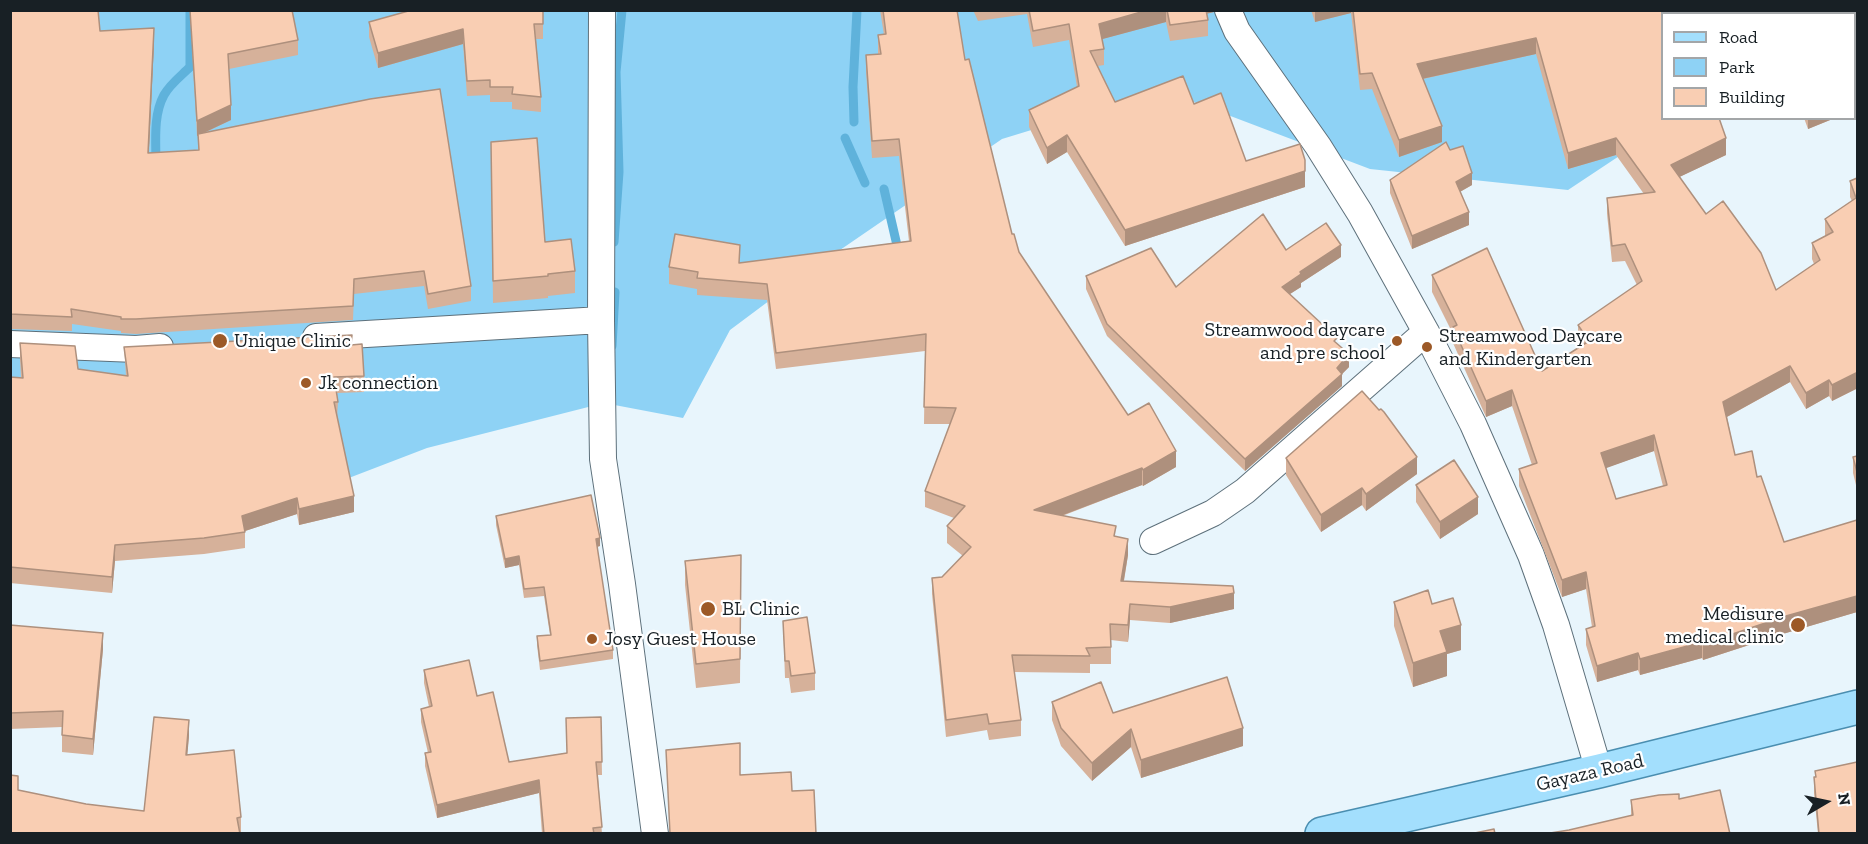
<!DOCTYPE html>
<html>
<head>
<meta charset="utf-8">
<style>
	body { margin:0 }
	#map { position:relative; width:1868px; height:844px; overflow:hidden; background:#e8f5fc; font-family:"Zilla Slab",serif }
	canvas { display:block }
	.frame { position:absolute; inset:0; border:12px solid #182025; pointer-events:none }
	.legend { position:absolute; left:1661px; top:12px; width:195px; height:108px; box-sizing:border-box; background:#fff; border:2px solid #a3a6a8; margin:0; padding:8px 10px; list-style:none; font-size:18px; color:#182025 }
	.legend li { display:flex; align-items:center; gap:12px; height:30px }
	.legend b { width:30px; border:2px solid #a3a6a8 }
	.north { position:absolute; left:1796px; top:772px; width:60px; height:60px; -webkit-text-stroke:4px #fff; paint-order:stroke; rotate:81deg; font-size:16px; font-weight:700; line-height:24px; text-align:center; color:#182025 }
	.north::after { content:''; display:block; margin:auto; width:21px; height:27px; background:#182025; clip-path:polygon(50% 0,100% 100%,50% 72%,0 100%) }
</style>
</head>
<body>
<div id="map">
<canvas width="1868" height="844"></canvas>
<div class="frame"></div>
<ul class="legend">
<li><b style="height:8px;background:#a3dffd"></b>Road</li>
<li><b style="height:16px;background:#8ed2f5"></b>Park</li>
<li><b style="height:16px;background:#f9ceb3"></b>Building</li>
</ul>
<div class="north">N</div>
</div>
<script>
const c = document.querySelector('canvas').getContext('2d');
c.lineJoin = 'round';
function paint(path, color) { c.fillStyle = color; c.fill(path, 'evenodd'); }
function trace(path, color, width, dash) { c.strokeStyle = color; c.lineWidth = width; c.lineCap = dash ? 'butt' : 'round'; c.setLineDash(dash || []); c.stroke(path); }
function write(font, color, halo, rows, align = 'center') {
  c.font = font + ' "Zilla Slab",serif'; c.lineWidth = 4.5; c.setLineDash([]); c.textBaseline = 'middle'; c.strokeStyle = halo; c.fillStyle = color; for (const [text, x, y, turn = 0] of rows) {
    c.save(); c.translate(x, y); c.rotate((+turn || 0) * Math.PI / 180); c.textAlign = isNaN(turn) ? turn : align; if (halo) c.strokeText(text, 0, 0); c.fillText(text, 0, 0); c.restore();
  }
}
const green = new Path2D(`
	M10,11H1837L1833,14H1662V118L1675,119L1568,190L1370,169L1162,90L1002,139L805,274L730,330L683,418L604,403L427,448L255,514L11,544Z`);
const stream = new Path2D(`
	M854,122L853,87L857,10
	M845,138L865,183
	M156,165C156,142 153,115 164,95C170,84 181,76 190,67V10
	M884,189L899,254
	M614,242L619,172L616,72L622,10
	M612,346L615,292`);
const street = new Path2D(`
	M1228,10L1237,31L1318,146L1360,213L1426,332L1473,424L1531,555L1556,625L1599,771
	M601,320L602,10
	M316,337L601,320L603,459L622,584L655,834
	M10,344L136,349L160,347
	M1153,541L1213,513L1245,491L1426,332`);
const primary = new Path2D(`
	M1322,834L1599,771L1858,707`);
const wall = new Path2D(`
	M10,10L100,31L154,43L149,153L198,150V135L197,136L190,10L298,40V55L229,69L231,120L204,133L471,286V301L428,309L424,286L354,294L353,320L136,334L121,333V331L72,324V331L10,329Z
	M543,10V39H536L541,97V112L512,109V102H490V95L467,96L463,44L378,68L369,37V22Z
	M880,10H957L965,60L1012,234L1019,252L1128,415L1176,467L1143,486L1142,485L1062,516L1116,537L1128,555L1124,581L1234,609L1170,623L1130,620L1128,642L1111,640V664H1090V673L1014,672L1021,720V736L989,740L987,730L946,737L932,594V578L942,577L963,556L947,543V526L954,518L925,507V491L950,424H924L925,351L776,369L767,300L697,295V289L669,284V267L740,263L909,241L899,156L872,158L866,71V55L878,54V35H884Z
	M973,10H1214V12L1206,13L1208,20V36L1170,41L1166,22L1102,39L1104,49V65L1098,66L1115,102L1194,104L1246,161L1305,187L1125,246L1067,152L1047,164L1029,127V110L1077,87L1069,40L1033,47L1027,14L978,21Z
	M1311,10H1857V110L1854,14H1662L1726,155L1679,177L1706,214L1776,290L1814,264L1812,259V243L1825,236V219L1852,201L1850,197V181L1857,178V394L1856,389L1832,401L1829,396L1806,409L1790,382L1727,417L1735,455L1757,477L1784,542L1857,520V612L1786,633L1703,660L1702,658L1640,675L1638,670L1597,682L1586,645V629L1592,627L1586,589L1562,597L1519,486V469L1532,465L1512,406L1486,417L1453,343V334L1432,292V275L1542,371L1581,346L1578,341V325L1637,285L1625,261L1612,262L1607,214V198L1644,194L1616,155L1568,169L1536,54L1423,79L1442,142L1399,157L1372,89L1360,90L1351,13L1315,22ZM1654,451L1663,486L1616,499L1605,468Z
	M1804,118H1835L1808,129Z
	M491,142L545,242L575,271V293L548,296V298L493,303Z
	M1450,150L1472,185L1460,192L1469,225L1412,249L1390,193V180Z
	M1341,257L1301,283V287L1290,294L1337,344L1349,367L1342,374V386L1245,471L1107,336L1086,289V276L1176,287Z
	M20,343L78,369L126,376L124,347L352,345L364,376V392L337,393L338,402L337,418L354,512L299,525L297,514L245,531V548L204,554L115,561L112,593L10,583V377H21L20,359Z
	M1857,456V489L1853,473V457Z
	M1286,458L1417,474L1366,511L1362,505L1321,532L1286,475Z
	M1416,485L1478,514L1440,539L1416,502Z
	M496,516L600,546L597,547L613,650V659L540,670L537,645V636L550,635L544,596L524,598L519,565L505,568L496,525Z
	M741,555L740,683L696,688L685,585V561Z
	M1394,602L1432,604L1461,650L1447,654V676L1413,687L1394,626Z
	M783,621L815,673V690L791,693L789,678H785Z
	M10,625L103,649L93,755L62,752V727L10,729Z
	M424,670L477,696L509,762L566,753L601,717L602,775H598L602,834H542L539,793L437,818L425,766V753H428L421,722V709L429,707L424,683Z
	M1052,702L1113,713L1243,746L1141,778L1131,747L1092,781L1061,746L1052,720Z
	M189,736L187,754L241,817V833L10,834L18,790L86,804L144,811Z
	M1814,777L1857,834H1818L1814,793Z
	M1679,799L1730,834L1569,830L1631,816V800Z`);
const shadedWall = new Path2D(`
	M1148,10H1166V22L1099,40V24Z
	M1202,10H1214V12L1202,15Z
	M1315,10H1351V13L1315,22Z
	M154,28V43L148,168V153Z
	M463,29V44L378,68V53Z
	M1536,38V54L1417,80V64Z
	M1857,94V110L1854,111V95Z
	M231,105V120L197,136V121Z
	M1808,118H1835L1808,129Z
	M1442,126V142L1399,157V140Z
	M1067,135V152L1047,164V148Z
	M1616,138V155L1568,169V153Z
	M1726,138V155L1671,181V165Z
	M1305,171V187L1125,246V230Z
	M1472,173V185L1456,194V182Z
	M1469,212V225L1412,249V236Z
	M1341,245V257L1301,283V287L1282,299V287L1300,272Z
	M1349,354V367L1342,374V386L1245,471V459L1337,368Z
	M1790,366V382L1723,419V402Z
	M1856,373V389L1832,401V385Z
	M1829,380V396L1806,409V393Z
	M1512,390V406L1486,417V401Z
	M1654,435V451L1601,470V453Z
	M1176,451V467L1143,486V470Z
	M1417,457V474L1366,511V494Z
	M1142,468V485L1034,526V510Z
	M1362,488V505L1321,532V515Z
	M354,496V512L299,525V509Z
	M1478,497V514L1440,539V522Z
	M297,498V514L242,532V516Z
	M600,538V546L596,547V539Z
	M1128,539V555L1121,597V581Z
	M115,545V561L112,593V577Z
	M519,556V565L505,568V559Z
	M1586,572V589L1562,597V580Z
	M1234,593V609L1170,623V607Z
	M1857,596V612L1786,633L1703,660V644L1786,616Z
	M1130,604V620L1128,642V625Z
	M1461,625V650L1447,654V676L1413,687V663L1440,631Z
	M103,633V649L93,755V739Z
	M1702,642V658L1640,675V659Z
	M1638,653V670L1597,682V666Z
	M189,720V736L186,771V755Z
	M1243,728V746L1141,778V760Z
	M1131,729V747L1092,781V763Z
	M539,780V793L437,818V805Z`);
const building = new Path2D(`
	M10,10H98L100,31L154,28L148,153L199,150L198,134L370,99L440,89L471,286L428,294L424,271L354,279L353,306L136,319H121V317L71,309L72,317L10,314Z
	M190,10H292L298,40L228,54L231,105L197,121Z
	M412,10H543V24H534L541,97L512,94L513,87H490V80L467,81L463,29L378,53L369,22Z
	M883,10H957L965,60L969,59L1012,234H1014L1019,252L1128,415L1149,403L1176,451L1143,470L1142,468L1034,510L1116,526L1114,536L1128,539L1121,581L1233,586L1234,593L1170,607L1130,604L1128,625L1110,624L1111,647L1086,648L1090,656L1012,655L1021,720L989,724L987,714L946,720L932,578L942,577L971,547L947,526L965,506L925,491L956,408L924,407L926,334L776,353L767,284L697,278L698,272L669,267L675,234L740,245L739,263L911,241L899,139L872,141L866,55L881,54L878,35L886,34Z
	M1029,10H1148L1099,24L1104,49L1090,51L1115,102L1183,76L1194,104L1221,93L1246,161L1300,144L1305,160V171L1125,230L1067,135L1047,148L1029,110L1079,86L1069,24L1033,31Z
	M1167,10H1206L1208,20L1170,25Z
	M1353,10H1857V94L1854,95V14H1662V118H1719L1726,138L1671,165L1706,214L1723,201L1761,253L1776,290L1820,260L1812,243L1833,232L1825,219L1856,198L1850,181L1857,178V377L1856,373L1832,385L1829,380L1806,393L1790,366L1723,402L1735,455L1752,451L1757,477L1761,476L1784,542L1857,520V596L1786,616L1703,644L1702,642L1640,659L1638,653L1597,666L1586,629L1595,626L1586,572L1562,580L1519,469L1537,463L1512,390L1486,401L1453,327L1457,325L1432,275L1487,248L1542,371L1589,341L1578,325L1642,281L1625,244L1612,246L1607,198L1655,192L1616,138L1568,153L1536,38L1417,64L1442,126L1399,140L1372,73L1360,74ZM1654,435L1667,485L1616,499L1601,453Z
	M537,138L545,242L571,239L575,271L548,274V276L493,281L491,142Z
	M1446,142L1450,150L1463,146L1472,173L1456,182L1469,212L1412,236L1390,180Z
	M1263,214L1286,250L1326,223L1341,245L1300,272L1301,274L1282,287L1337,338L1334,341L1349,354L1337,368L1342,374L1245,459L1107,324L1086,276L1151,248L1176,287Z
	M352,335L351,345L362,344L364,376L334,377L338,402H334L354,496L299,509L297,498L242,516L245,532L204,538L115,545L112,577L10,567V377L23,378L20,343L75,346L78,369L128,376L124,347Z
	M1362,391L1379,410L1381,409L1384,412L1417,457L1366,494L1362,488L1321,515L1286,458Z
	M1857,456V472L1853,457Z
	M1454,460L1478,497L1440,522L1416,485Z
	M591,495L600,538L596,539L613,650L540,661L537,636L551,635L544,587L524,589L519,556L505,559L496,516Z
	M741,555L740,659L696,664L685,561Z
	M1428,590L1432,604L1453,598L1461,625L1440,631L1447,652L1413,663L1394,602Z
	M807,617L815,673L791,676L789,661H785L783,621Z
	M10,625L103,633L93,739L62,735L63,711L10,713Z
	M469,660L477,696L493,692L509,762L567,753L566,718L601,717L602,762H596L602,827L593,828L594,834H544L539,780L437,805L425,753L431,752L421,709L432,706L424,670Z
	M1227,677L1243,728L1141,760L1131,729L1092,763L1061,728L1052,702L1101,682L1113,713Z
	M154,717L189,720L186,755L234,750L241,817L237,818L240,834H10V775L18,776V790L86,804L144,811Z
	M740,743V775L791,772L792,791L814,790L816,834H670L666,750Z
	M1857,762V834H1819L1814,777H1816L1815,771Z
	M1720,790L1730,834H1544L1569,830L1633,815L1631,800L1659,795L1679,794V799Z
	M1494,829L1495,834H1470Z`);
const markers = [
	[220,341,8,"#9c5927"],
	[1397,341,6,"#9c5927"],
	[1427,347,6,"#9c5927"],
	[306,383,6,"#9c5927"],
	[708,609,8,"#9c5927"],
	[1798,625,8,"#9c5927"],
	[592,639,6,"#9c5927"]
];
const poiNames = [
	["Streamwood daycare",1385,330,"right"],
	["and pre school",1385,353,"right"],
	["Streamwood Daycare",1439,336],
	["and Kindergarten",1439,359],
	["Unique Clinic",234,341],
	["Jk connection",318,383],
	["BL Clinic",722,609],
	["Medisure",1784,614,"right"],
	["medical clinic",1784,637,"right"],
	["Josy Guest House",604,639]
];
const streetNames = [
	["Gayaza Road",1590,773,-13]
];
paint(green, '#8ed2f5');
trace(stream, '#5fb2db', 9);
trace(street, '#5d707b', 28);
trace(primary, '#4a8eb0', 36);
trace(street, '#fff', 26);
trace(primary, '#a3dffd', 33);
paint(wall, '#d6b19a');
paint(shadedWall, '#ae907d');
paint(building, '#f9ceb3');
trace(building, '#ae907d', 1.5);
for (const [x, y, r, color] of markers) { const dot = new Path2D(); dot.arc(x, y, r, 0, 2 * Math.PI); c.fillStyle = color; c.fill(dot); trace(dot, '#fff', 2); }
write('20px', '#182025', '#fff', poiNames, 'left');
write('20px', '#182025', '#fff', streetNames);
</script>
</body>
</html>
